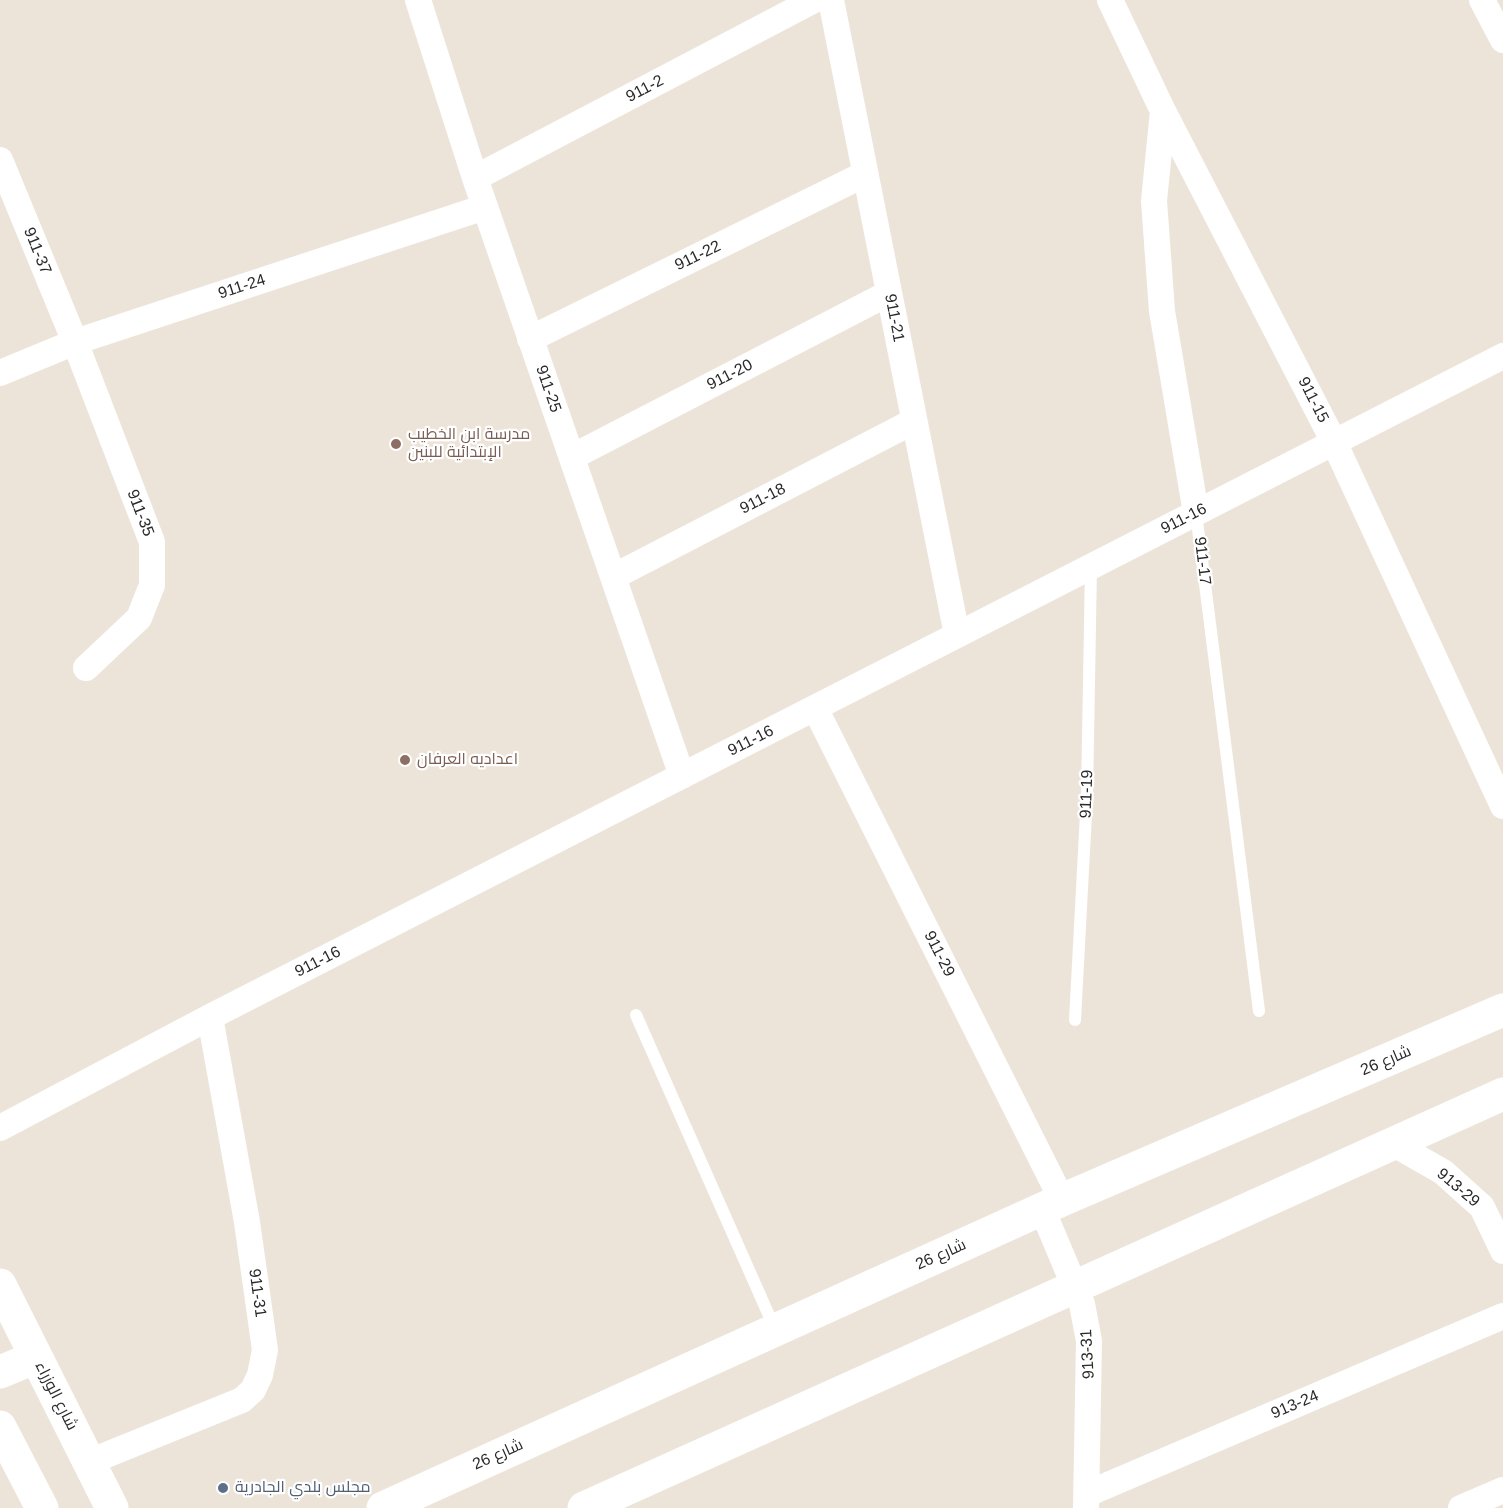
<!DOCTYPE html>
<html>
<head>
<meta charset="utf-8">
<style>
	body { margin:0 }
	canvas { display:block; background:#ede4d9 }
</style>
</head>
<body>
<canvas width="1503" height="1508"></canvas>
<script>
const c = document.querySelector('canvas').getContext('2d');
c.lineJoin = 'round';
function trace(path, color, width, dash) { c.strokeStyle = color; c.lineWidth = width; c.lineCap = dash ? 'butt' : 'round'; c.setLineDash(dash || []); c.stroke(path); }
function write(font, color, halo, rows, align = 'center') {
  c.font = font + ' Arial,Cairo,sans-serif'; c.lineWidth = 4.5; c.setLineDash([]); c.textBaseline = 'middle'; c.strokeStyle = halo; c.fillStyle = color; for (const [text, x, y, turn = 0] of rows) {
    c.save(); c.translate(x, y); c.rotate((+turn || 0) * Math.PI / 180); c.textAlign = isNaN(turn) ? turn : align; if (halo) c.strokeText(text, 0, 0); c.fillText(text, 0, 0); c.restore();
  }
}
const lane = new Path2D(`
	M1196,513L1259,1011
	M636,1015L775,1329
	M1075,1020L1087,795L1091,567`);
const street = new Path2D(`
	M418,0L475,178L682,776
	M831,0L957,635
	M1110,0L1163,111L1334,442L1503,806
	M1482,0L1503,40
	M1163,111L1154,201L1162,311L1196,513
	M0,160L75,342L152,542V585L139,618L86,668
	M475,178L814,0
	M530,339L865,174
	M0,373L75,342L485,207
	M572,457L889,293
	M613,577L914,421
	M815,708L1062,1200
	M0,1128L210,1017L1503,356
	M1394,1144L1443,1172L1482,1207L1503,1251
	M1042,1209L1082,1304L1089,1341L1086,1508
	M89,1462L242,1400L253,1390L260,1375L265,1350L247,1222L210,1017
	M1087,1494L1503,1316
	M1461,1508L1503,1490`);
const secondary = new Path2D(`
	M0,1285L112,1508
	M0,1372L36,1357
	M0,1427L42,1508
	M383,1508L1062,1200L1503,1010
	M584,1508L1503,1094`);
const markers = [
	[396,444,6,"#8d6e63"],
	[405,760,6,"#8d6e63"],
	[223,1488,6,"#5c6f8a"]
];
const streetNames = [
	["911-2",645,89,-28],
	["911-37",37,251,68],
	["911-22",698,256,-26],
	["911-24",242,287,-18],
	["911-21",894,318,79],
	["911-20",730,375,-27],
	["911-25",548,389,71],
	["911-15",1313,400,63],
	["911-18",763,499,-27],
	["911-35",140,513,69],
	["911-16",1184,519,-27],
	["911-17",1202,561,83],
	["911-16",751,741,-27],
	["911-19",1087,794,-88],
	["911-29",939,954,63],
	["911-16",318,962,-27],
	["شارع 26",1386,1061,-23],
	["913-29",1458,1188,40],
	["شارع 26",941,1255,-24],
	["911-31",257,1293,82],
	["913-31",1088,1354,-93],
	["شارع الوزراء",56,1396,63],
	["913-24",1295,1405,-23],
	["شارع 26",498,1455,-24]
];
const educationNames = [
	["مدرسة ابن الخطيب",408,435],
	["الإبتدائية للبنين",408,453],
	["اعداديه العرفان",417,760]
];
const serviceNames = [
	["مجلس بلدي الجادرية",235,1488]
];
trace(lane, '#fff', 12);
trace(street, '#fff', 26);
trace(secondary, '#fff', 33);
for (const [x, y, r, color] of markers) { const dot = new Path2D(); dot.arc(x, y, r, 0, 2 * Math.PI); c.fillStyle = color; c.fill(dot); trace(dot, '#fff', 2); }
write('16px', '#292929', '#fff', streetNames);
write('16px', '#785e54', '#fff', educationNames, 'left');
write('16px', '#4e5e75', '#fff', serviceNames, 'left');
</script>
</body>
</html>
